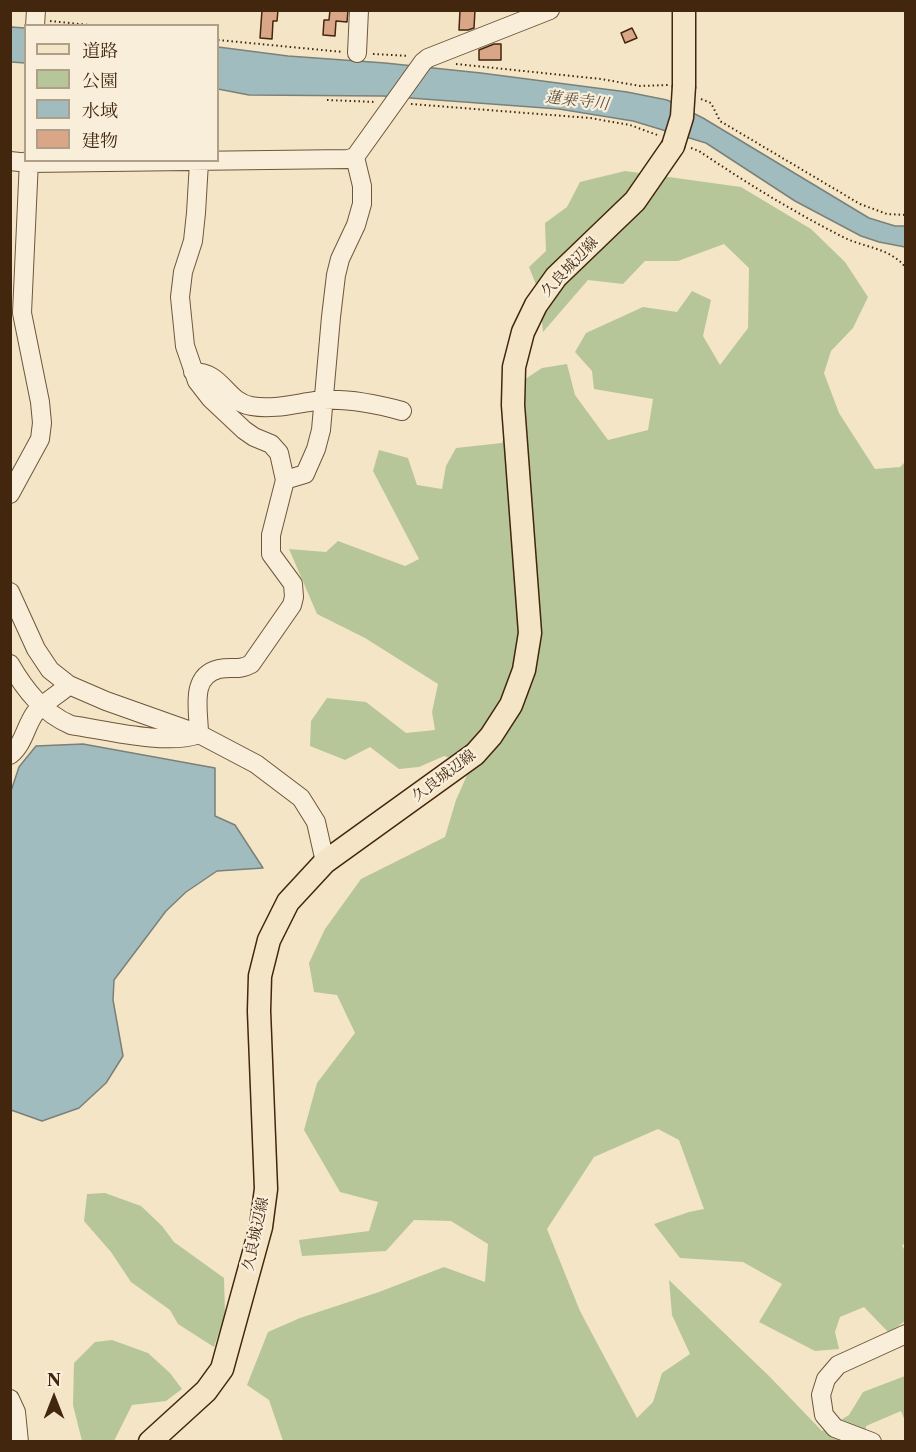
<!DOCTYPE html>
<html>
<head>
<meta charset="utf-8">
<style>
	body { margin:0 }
	#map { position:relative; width:916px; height:1452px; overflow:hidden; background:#f4e5c6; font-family:"Libre Caslon Text","Noto Serif JP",serif }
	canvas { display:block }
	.frame { position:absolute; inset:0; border:12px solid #42260d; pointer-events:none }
	.legend { position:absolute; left:24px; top:24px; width:195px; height:138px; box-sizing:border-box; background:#f8eeda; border:2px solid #af9e88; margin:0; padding:8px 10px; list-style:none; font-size:18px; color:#42260d }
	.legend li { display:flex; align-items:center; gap:12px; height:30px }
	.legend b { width:30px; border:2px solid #af9e88 }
	.north { position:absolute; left:24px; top:1368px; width:60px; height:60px; -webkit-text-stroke:4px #f8eeda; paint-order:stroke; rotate:0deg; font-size:16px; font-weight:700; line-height:24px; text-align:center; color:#42260d }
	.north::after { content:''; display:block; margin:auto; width:21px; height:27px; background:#42260d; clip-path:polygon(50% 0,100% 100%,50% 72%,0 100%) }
</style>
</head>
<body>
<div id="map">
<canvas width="916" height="1452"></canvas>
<div class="frame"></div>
<ul class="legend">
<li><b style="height:8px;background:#f4e5c6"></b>道路</li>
<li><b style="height:16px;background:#b7c698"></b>公園</li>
<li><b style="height:16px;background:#a1bcbf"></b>水域</li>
<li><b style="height:16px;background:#daa688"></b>建物</li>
</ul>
<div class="north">N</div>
</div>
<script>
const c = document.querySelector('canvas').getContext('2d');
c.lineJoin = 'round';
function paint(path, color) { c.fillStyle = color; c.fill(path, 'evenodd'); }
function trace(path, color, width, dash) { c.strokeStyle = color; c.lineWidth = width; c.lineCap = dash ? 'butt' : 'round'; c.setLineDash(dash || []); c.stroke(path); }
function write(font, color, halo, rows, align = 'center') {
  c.font = font + ' "Libre Caslon Text","Noto Serif JP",serif'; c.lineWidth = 4.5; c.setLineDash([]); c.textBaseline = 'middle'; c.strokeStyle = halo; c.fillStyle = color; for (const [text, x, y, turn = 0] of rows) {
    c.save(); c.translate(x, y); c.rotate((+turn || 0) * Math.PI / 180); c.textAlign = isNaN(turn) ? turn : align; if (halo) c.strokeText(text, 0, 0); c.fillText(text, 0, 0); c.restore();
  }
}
const green = new Path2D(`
	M625,171L741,187L811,229L845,262L868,297L853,328L831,351L824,373L839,413L875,469L900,467L905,462L906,1244L902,1245L906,1253L905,1321L889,1333L864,1307L840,1317L835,1332L839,1349L815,1351L759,1322L782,1284L743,1262L680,1258L654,1224L689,1212L704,1209L679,1140L658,1129L594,1157L547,1229L580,1311L637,1418L653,1402L662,1373L690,1354L672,1315L669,1280L770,1377L822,1431L849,1415L863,1392L905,1376V1421L901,1411L866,1426L865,1442L283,1441L269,1400L247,1385L268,1332L300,1318L379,1292L444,1267L485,1282L488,1244L451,1221L414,1220L386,1251L302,1256L299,1240L369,1231L378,1202L340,1192L304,1130L317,1083L355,1033L337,995L314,992L309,963L325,929L361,879L445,837L456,800L472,764L444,756L419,767L399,769L370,747L345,760L310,746L311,721L327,698L366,702L406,733L435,730L432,712L438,684L365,638L317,614L289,549L326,552L338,541L405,566L419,559L373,471L379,450L408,458L417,485L442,489L446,466L456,448L502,443L509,421L507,391L542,368L567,364L575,395L608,440L648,430L653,399L594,389L592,371L575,352L586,333L643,307L677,312L692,291L711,300L703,336L720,365L748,328L749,268L724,244L678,261H645L623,284L588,280L543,332L539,292L529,267L546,251L545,223L567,207L580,182Z
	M105,1193L141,1206L162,1226L174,1242L224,1278L225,1314L214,1347L178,1324L170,1310L131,1282L111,1252L84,1221L87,1194Z
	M112,1340L148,1353L170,1373L182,1389L166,1401L132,1405L114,1441H82L73,1405L74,1363L95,1342Z`);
const water = new Path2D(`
	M11,27L25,28V63L11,62Z
	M218,47L288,56L385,63L481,73L627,92L667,100L703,118L869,218L895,226H905V247L879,242L861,236L795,201L706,143L633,121L559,109L383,96L249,95L218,89Z
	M83,744L215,768V816L235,825L263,868L217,871L186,892L166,911L114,980L113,1000L123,1056L106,1083L79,1108L42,1121L11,1110V791L19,767L36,746Z`);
const building = new Path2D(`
	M262,10H278L277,21H273L272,39L260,38Z
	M330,10H348L347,22L336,21L335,36L323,35L324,20H329Z
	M460,10H475L474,28L468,30H459Z
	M632,28L637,38L625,43L621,33Z
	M494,44H501V60H479V50Z`);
const path = new Path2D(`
	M50,21L99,26
	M218,40L343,52
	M373,54L409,56
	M456,64L601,79L640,86L668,85
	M701,99L711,103L720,121L860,204L887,214L906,215
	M327,100L375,102
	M411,104L590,118L630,125L660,136
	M691,148L699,151C745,182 792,211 841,236C863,248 890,247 906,268`);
const minor = new Path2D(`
	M35,26L36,10
	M357,53L359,10
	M10,161L29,163L348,159L355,157L423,62L428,58L550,10
	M193,372C223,372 225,401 251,406C272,410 294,404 315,401C342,397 376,404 402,411
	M285,480L305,474L316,449L321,430L331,317L336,275L340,259L356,225L362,204V186L355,157
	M10,494L40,439L42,423L40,402L22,313L29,160
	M10,592L36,649L50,670L69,685L106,701L199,734L256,764L301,798L316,822L325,862
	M10,664C25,690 43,713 71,725C105,730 168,746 199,734C199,711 189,676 219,669C233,666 238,671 251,664L292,605L294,597L293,584L271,554V535L285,480L279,453L271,444L254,437L244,430L211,399L197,381L185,346L180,297L183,272L193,241L196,213L199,162
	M10,755C24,744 25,727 35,713C44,702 58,695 69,685
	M10,1399L16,1412L19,1442
	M872,1442L835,1428L824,1415L821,1395L826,1379L838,1365L906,1334`);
const major = new Path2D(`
	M684,10V86
	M150,1442L206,1391L222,1369L261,1227L266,1189L259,1011L260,976L269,940L288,902L325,862L475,754L491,736L511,705L524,670L530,633L513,405L514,367L523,332L536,305L556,277L635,201L673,146`);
const majorBridge = new Path2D(`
	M673,146L682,117L684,86`);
const streetNames = [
	["久良城辺線",570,267,-47],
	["久良城辺線",444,776,-37],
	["久良城辺線",256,1234,-78]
];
const waterNames = [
	["蓮乗寺川",577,101,7]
];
paint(green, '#b7c698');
paint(water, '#a1bcbf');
trace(water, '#7b8078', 1.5);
paint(building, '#daa688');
trace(building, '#42260d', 1.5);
trace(minor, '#6e563b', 20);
trace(major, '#42260d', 25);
trace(path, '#42260d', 2, [1.5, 3]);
trace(minor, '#f8eeda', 18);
trace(major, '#f4e5c6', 22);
trace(majorBridge, '#42260d', 25, []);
trace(majorBridge, '#f4e5c6', 22);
write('15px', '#42260d', '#f8eeda', streetNames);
write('italic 16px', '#5e5342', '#f8eeda', waterNames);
</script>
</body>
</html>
